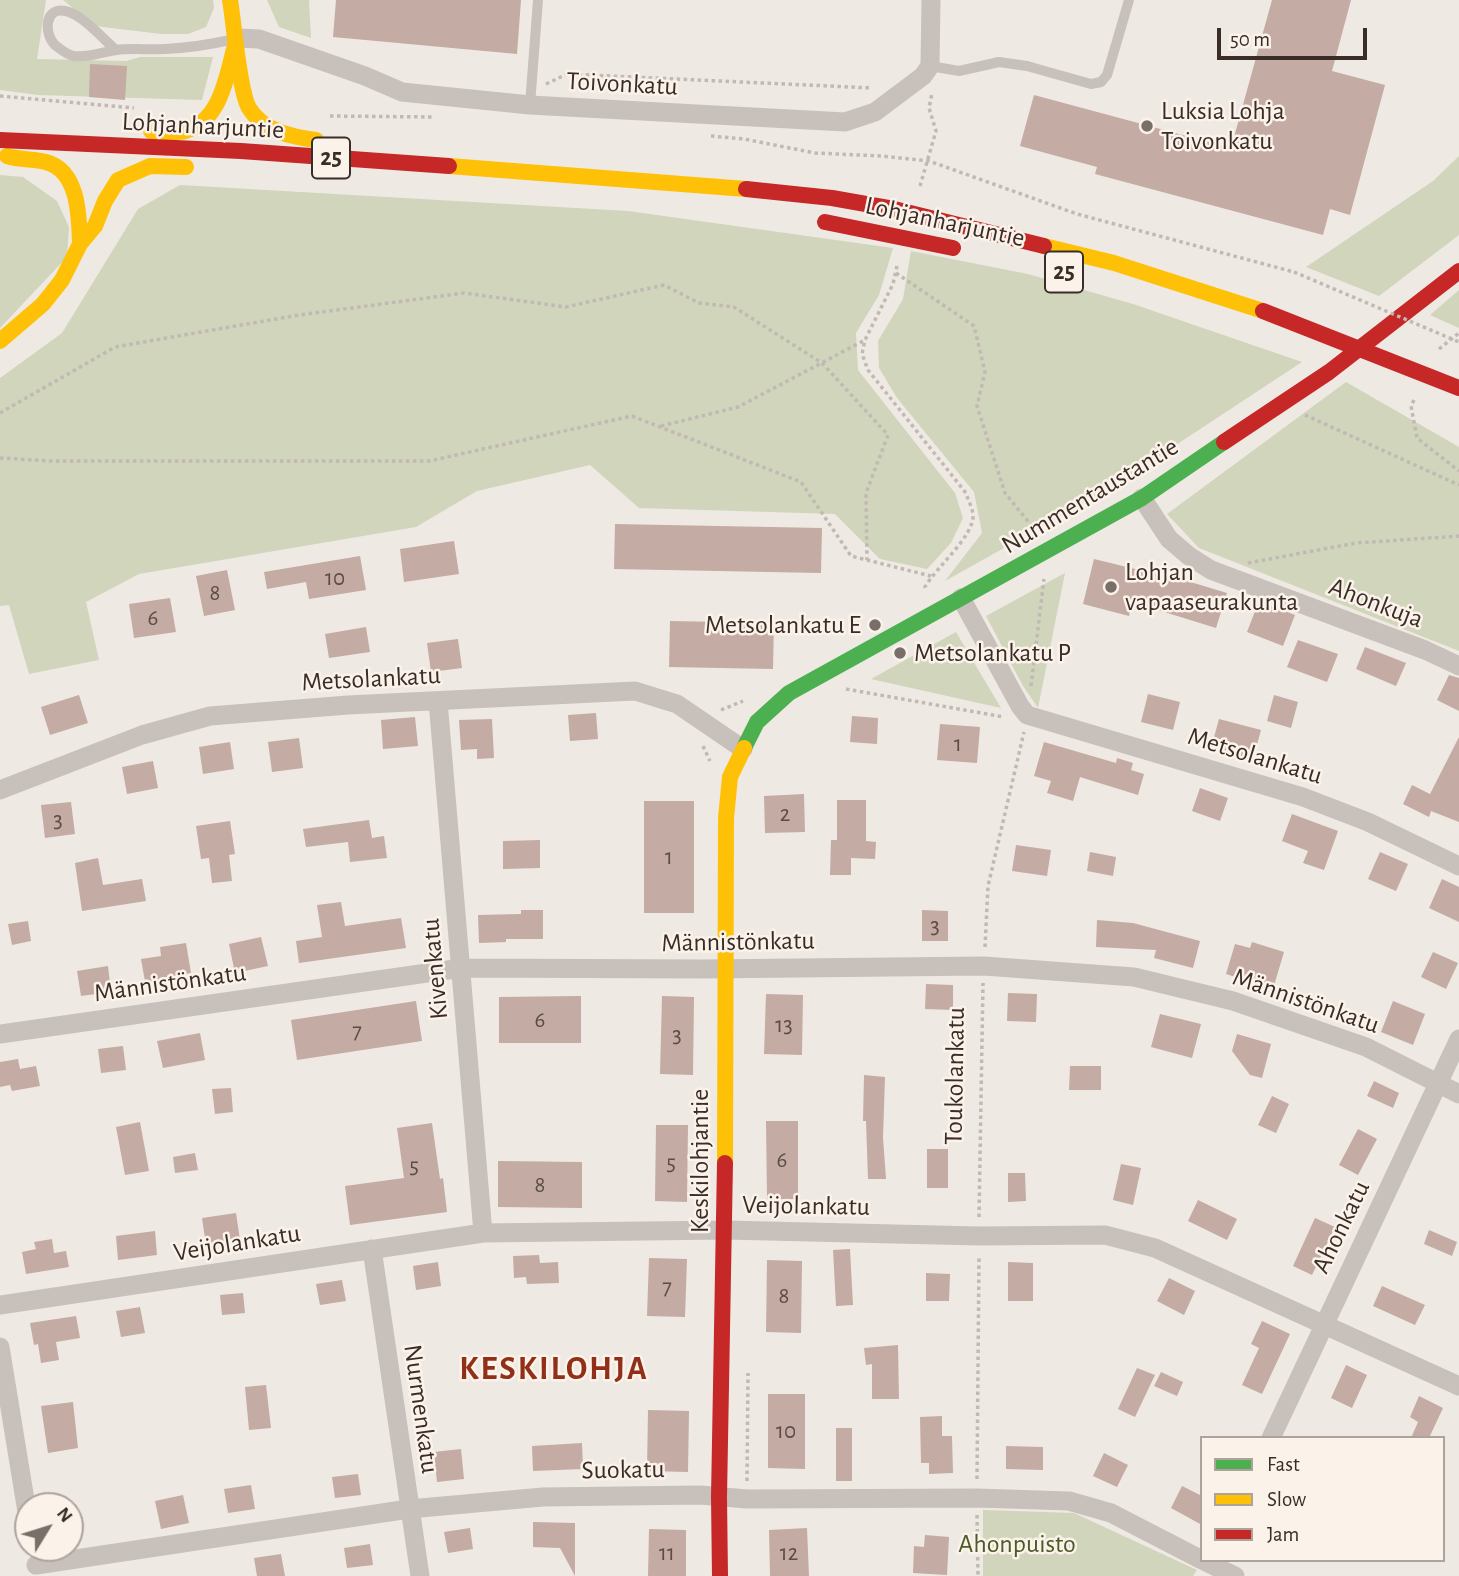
<!DOCTYPE html>
<html>
<head>
<meta charset="utf-8">
<style>
	body { margin:0 }
	#map { position:relative; width:1459px; height:1576px; overflow:hidden; background:#efe9e3; font-family:"Alegreya Sans",sans-serif }
	canvas { display:block }
	.legend { position:absolute; left:1200px; top:1436px; width:245px; height:126px; box-sizing:border-box; background:#fbf2ea; border:2px solid #aea39c; margin:0; padding:9px 12px; list-style:none; font-size:21px; color:#3a2d28 }
	.legend li { display:flex; align-items:center; gap:14px; height:35px }
	.legend b { width:35px; border:2px solid #aea39c }
	.north { position:absolute; left:14px; top:1492px; width:70px; height:70px; box-sizing:border-box; background:#fbf2ea; border:2px solid #aea39c; border-radius:50%; rotate:52deg; font-size:19px; font-weight:700; line-height:28px; text-align:center; color:#3a2d28 }
	.north::after { content:''; display:block; margin:auto; width:24px; height:32px; background:#796f69; clip-path:polygon(50% 0,100% 100%,50% 72%,0 100%) }
	.scale { position:absolute; left:1217px; top:28px; width:150px; height:32px; box-sizing:border-box; border:4px solid #3a2d28; border-top:0; padding-left:9px; font-size:21px; line-height:24px; white-space:nowrap; color:#3a2d28; -webkit-text-stroke:5px #fbf2ea; paint-order:stroke }
</style>
</head>
<body>
<div id="map">
<canvas width="1459" height="1576"></canvas>
<ul class="legend">
<li><b style="height:9px;background:#4caf50"></b>Fast</li>
<li><b style="height:9px;background:#ffc107"></b>Slow</li>
<li><b style="height:9px;background:#c62828"></b>Jam</li>
</ul>
<div class="north">N</div>
<div class="scale">50 m</div>
</div>
<script>
const c = document.querySelector('canvas').getContext('2d');
c.lineJoin = 'round';
function paint(path, color) { c.fillStyle = color; c.fill(path, 'evenodd'); }
function trace(path, color, width, dash) { c.strokeStyle = color; c.lineWidth = width; c.lineCap = dash ? 'butt' : 'round'; c.setLineDash(dash || []); c.stroke(path); }
function write(font, color, halo, rows, align = 'center') {
  c.font = font + ' "Alegreya Sans",sans-serif'; c.lineWidth = 5; c.setLineDash([]); c.textBaseline = 'middle'; c.strokeStyle = halo; c.fillStyle = color; for (const [text, x, y, turn = 0] of rows) {
    c.save(); c.translate(x, y); c.rotate((+turn || 0) * Math.PI / 180); c.textAlign = isNaN(turn) ? turn : align; if (halo) c.strokeText(text, 0, 0); c.fillText(text, 0, 0); c.restore();
  }
}
const green = new Path2D(`
	M0,0H46L37,59L126,61L140,57H213L202,100L38,95L0,90Z
	M63,0H213L214,8L206,27L188,34H161L95,26Z
	M267,0H309L311,38L279,27Z
	M1459,156V235L1379,296L1306,267L1433,181Z
	M0,175L23,177L57,201L69,227L67,257L0,328Z
	M180,185L628,211L893,248L879,295L856,333L858,370L955,493L963,518L951,543L927,569L880,559L835,514L639,508L590,465L477,491L416,527L139,574L86,602L99,660L29,674L9,605L0,606V378L62,333L138,209Z
	M911,251L1028,274L1133,304L1302,362L1106,491L945,581L982,533L974,492L897,398L879,368L878,341L903,299Z
	M1459,290V328L1430,315Z
	M1346,382L1459,447V651L1199,548L1167,514Z
	M1065,573L1038,708L1023,686L986,616Z
	M956,632L1001,708L871,679Z
	M983,1510L1074,1513L1197,1570L1193,1576H983Z`);
const building = new Path2D(`
	M336,0H521L517,54L333,37Z
	M1272,0H1351L1332,71L1385,85L1350,215L1330,209L1323,235L1095,174L1097,167L1020,146L1034,95L1231,148Z
	M90,64L127,66L125,100L89,97Z
	M615,524L822,528L821,573L614,569Z
	M454,541L459,574L404,582L400,549Z
	M360,556L366,590L309,599L306,582L267,589L264,572Z
	M1094,559L1164,576V574L1227,593L1216,628L1132,602L1129,616L1083,604Z
	M227,570L235,610L204,616L196,576Z
	M170,598L176,632L134,638L129,604Z
	M1259,601L1295,615L1283,646L1247,632Z
	M670,621L774,623L773,669L669,667Z
	M366,627L370,652L329,658L325,634Z
	M458,639L462,668L431,672L427,643Z
	M1298,640L1338,654L1327,682L1287,667Z
	M1365,647L1406,663L1396,686L1356,669Z
	M1449,675L1459,678V711L1437,700Z
	M1148,694L1180,702L1173,730L1141,722Z
	M79,695L88,723L50,735L41,707Z
	M1274,695L1298,702L1291,728L1267,721Z
	M596,713L598,739L570,741L568,715Z
	M852,716L878,718L877,744L850,742Z
	M415,717L418,746L383,749L381,720Z
	M492,719L494,758L477,759V749L461,750L459,720Z
	M1219,719L1261,730L1253,759L1211,748Z
	M940,724L980,727L977,763L937,760Z
	M1459,737V822L1431,811L1429,817L1403,804L1412,785L1430,794Z
	M299,738L303,768L272,772L268,742Z
	M230,742L234,769L203,774L199,747Z
	M1044,742L1116,763L1117,758L1133,763L1131,770L1144,774L1138,795L1080,777L1073,801L1047,793L1051,781L1034,776Z
	M153,761L158,788L127,794L122,767Z
	M1200,788L1228,798L1220,821L1192,811Z
	M804,794L805,832L765,833L764,796Z
	M837,800H866V841L876,842L875,859L851,858V875H830L831,840H837Z
	M644,801H694V913H644Z
	M71,802L75,834L45,838L41,805Z
	M1292,814L1338,831L1324,870L1303,863L1308,851L1282,841Z
	M369,820L372,838L384,836L387,858L350,862L348,842L306,847L303,829Z
	M230,821L235,854L229,855L232,881L212,883L209,858L201,859L196,826Z
	M540,840V868L503,869V841Z
	M1016,845L1051,850L1047,876L1012,871Z
	M1090,852L1116,857L1113,876L1087,871Z
	M1380,852L1408,864L1396,891L1368,879Z
	M98,858L103,885L142,879L146,901L82,911L75,863Z
	M1442,879L1459,887V922L1429,908Z
	M341,902L345,926L401,918L406,948L299,963L296,941L322,937L317,905Z
	M521,910H543V939H506V942L479,943L478,915L521,914Z
	M922,910L948,911V941H922Z
	M1097,920L1133,923L1200,941L1193,968L1154,958L1156,950L1096,947Z
	M28,921L31,941L12,945L8,924Z
	M261,937L268,966L235,973L229,944Z
	M1252,942L1284,952L1273,989L1226,974L1235,944L1250,948Z
	M186,943L191,973L168,977L169,983L146,987L141,959L161,956L160,947Z
	M1433,952L1458,963L1446,989L1421,977Z
	M108,966L111,992L81,996L77,971Z
	M926,984L953,985V1010L925,1009Z
	M1008,993L1037,994L1036,1022L1007,1021Z
	M766,994L803,995L802,1055L764,1054Z
	M581,996V1043H499V997Z
	M662,996L694,997L693,1075L660,1074Z
	M416,1001L422,1041L297,1060L291,1020Z
	M1393,1001L1425,1014L1413,1045L1381,1032Z
	M1160,1014L1201,1024L1192,1058L1151,1047Z
	M200,1033L205,1060L163,1068L157,1041Z
	M1237,1034L1271,1044L1262,1078L1250,1075L1232,1051Z
	M123,1046L126,1070L101,1073L98,1049Z
	M18,1059L20,1069L36,1066L40,1086L12,1091L10,1085L0,1087V1062Z
	M1070,1066H1101V1090H1069Z
	M864,1075L885,1077L883,1138L886,1179H868L866,1121H863Z
	M1374,1081L1399,1093L1393,1108L1367,1096Z
	M231,1088L233,1112L215,1114L212,1089Z
	M1272,1096L1289,1104L1276,1133L1258,1125Z
	M766,1121H798V1199H767Z
	M140,1122L149,1171L125,1175L116,1127Z
	M432,1123L440,1179L443,1178L447,1212L350,1225L345,1186L404,1178L397,1128Z
	M656,1125H688L687,1202L655,1201Z
	M1358,1129L1377,1139L1358,1175L1339,1165Z
	M927,1149H948V1188H927Z
	M195,1153L198,1170L175,1173L173,1157Z
	M498,1161L582,1162V1208L498,1207Z
	M1121,1164L1141,1168L1133,1205L1113,1200Z
	M1008,1173H1025L1026,1201L1008,1202Z
	M1198,1200L1237,1219L1227,1240L1188,1221Z
	M236,1213L240,1240L206,1245L202,1218Z
	M1315,1218L1335,1227L1312,1275L1293,1266Z
	M1429,1230L1457,1242L1452,1256L1424,1244Z
	M155,1231L157,1255L118,1260L116,1236Z
	M52,1239L54,1253L66,1251L69,1267L26,1274L22,1252L36,1249L34,1242Z
	M850,1249L853,1305L836,1306L833,1250Z
	M539,1255L540,1263L558,1262L559,1283L527,1284L526,1277L514,1278L513,1256Z
	M649,1258L687,1259L685,1317L647,1316Z
	M767,1260L802,1261L801,1333L766,1332Z
	M438,1262L441,1286L416,1290L413,1266Z
	M1008,1262L1033,1263V1301H1008Z
	M926,1273L950,1274L949,1301H926Z
	M1169,1278L1195,1291L1184,1315L1157,1301Z
	M342,1280L346,1301L320,1305L316,1284Z
	M1382,1286L1425,1305L1415,1325L1373,1306Z
	M243,1293L245,1313L222,1315L220,1295Z
	M140,1307L145,1333L121,1337L116,1311Z
	M76,1316L80,1338L56,1342L59,1360L41,1363L38,1344L34,1345L30,1323Z
	M1262,1321L1290,1334L1262,1394L1242,1385L1259,1348L1251,1344Z
	M898,1345L899,1399H872V1364L866,1365L864,1348Z
	M1346,1365L1367,1375L1352,1408L1331,1398Z
	M1137,1368L1155,1375L1135,1417L1118,1409Z
	M1161,1372L1183,1382L1177,1396L1154,1386Z
	M266,1385L271,1428L249,1430L245,1387Z
	M768,1394H805V1469L768,1468Z
	M1419,1396L1443,1408L1429,1438H1411L1418,1422L1410,1417Z
	M73,1402L78,1448L48,1453L41,1406Z
	M648,1410L689,1411L688,1472L647,1471Z
	M942,1416V1436H952L953,1473L929,1474V1463H921L920,1417Z
	M836,1428H852V1481H836Z
	M582,1443L583,1469L533,1471L532,1446Z
	M1006,1446L1043,1447V1470L1006,1469Z
	M461,1449L464,1479L437,1482L434,1452Z
	M1104,1453L1128,1465L1117,1487L1093,1476Z
	M358,1474L361,1495L335,1498L332,1477Z
	M251,1485L255,1509L228,1513L224,1489Z
	M1182,1486L1202,1496V1525L1171,1508Z
	M183,1495L189,1523L161,1529L155,1501Z
	M533,1522L575,1523V1576L560,1548L533,1547Z
	M470,1528L473,1549L448,1553L444,1532Z
	M807,1528L809,1576H770L769,1530Z
	M649,1529L686,1530V1576H648Z
	M925,1535L949,1537L947,1575L913,1573L914,1546L924,1547Z
	M370,1544L373,1565L347,1568L344,1548Z
	M281,1554L285,1576H257L254,1558Z`);
const path = new Path2D(`
	M546,84L567,74L872,88
	M0,96L134,108
	M330,116L434,117
	M711,136L744,139L815,153L881,156L929,161L1077,214L1294,272
	M920,186L936,131L929,108L932,93
	M897,266L893,284L865,340L862,354L868,370L966,493C968,500 972,507 973,514C975,536 936,567 925,587L927,590
	M896,273L974,326L985,372L977,406L1005,493L1035,530
	M1439,349L1459,333
	M1414,400L1411,406L1417,438L1459,471
	M0,413L115,347L299,315L464,293L566,307L664,285L699,303L734,307L822,363L888,435L866,493L867,560
	M1305,415L1459,485
	M661,426L738,407L865,340
	M0,458L51,461H429L632,416L801,482L851,556L931,576
	M1248,563L1356,543L1459,536
	M1031,686L1044,579
	M846,689L1004,717
	M721,710L743,701
	M703,746L710,761
	M985,947L988,886L1024,732
	M979,1217L983,983
	M977,1479L979,1256
	M747,1481L748,1373
	M977,1515L978,1576`);
const lane = new Path2D(`
	M116,50C104,40 81,13 65,11C44,7 44,34 55,45C60,49 67,55 74,56C88,58 102,52 116,50C132,48 149,50 165,49C187,48 208,45 230,40
	M930,66L959,71L999,62L1027,66L1091,84L1101,82L1107,75L1129,0
	M530,105L538,0`);
const street = new Path2D(`
	M237,38L259,39L365,76L402,92L530,105L845,122L875,112L923,76L930,66L931,0
	M1142,498L1169,539L1189,556L1211,570L1425,650L1459,666
	M961,598L1020,706L1027,715L1303,797L1368,822L1459,866
	M438,701L483,1233
	M0,790L142,735L210,716L348,705L635,691L677,704L743,749
	M0,1034L462,968L704,969L984,966L1134,977L1233,1001L1366,1047L1459,1094
	M372,1249L420,1576
	M0,1305L483,1233L725,1230L979,1236L1105,1235L1155,1248L1459,1386
	M0,1347L28,1518
	M1271,1438L1459,1039
	M1202,1560L1235,1576
	M36,1565L409,1509L543,1497L700,1495L747,1499L977,1498L1069,1501L1111,1513L1202,1560`);
const fast = new Path2D(`
	M744,748L757,722L789,693L1142,498L1224,442`);
const slow = new Path2D(`
	M230,0C234,23 239,91 249,108C263,131 292,137 316,140
	M151,131C162,131 174,134 185,131C220,121 226,79 234,49
	M7,156C20,160 33,159 46,162C79,171 79,216 80,244
	M449,166L746,189
	M1044,246L1114,263L1263,311
	M0,341L43,304L62,280L80,244L95,226L105,201L118,180L150,166L186,167
	M725,1163L726,818L730,777L744,748`);
const jam = new Path2D(`
	M0,140L241,151L449,166
	M746,189L832,198L894,209L1044,246
	M825,222L953,248
	M1224,442L1329,372L1459,271
	M720,1576L719,1497L725,1163`);
const pathBridge = new Path2D(`
	M1294,272L1459,342`);
const jamBridge = new Path2D(`
	M1263,311L1459,388`);
const markers = [
	[1147,126,7,"#796f69"],
	[1111,587,7,"#796f69"],
	[875,625,7,"#796f69"],
	[900,653,7,"#796f69"]
];
const numberNames = [
	["10",335,578],
	["8",215,593],
	["6",153,618],
	["1",958,744],
	["2",785,814],
	["3",58,820],
	["1",669,857],
	["3",935,926],
	["6",540,1020],
	["13",784,1025],
	["7",357,1031],
	["3",677,1035],
	["6",782,1160],
	["5",671,1163],
	["5",414,1166],
	["8",540,1185],
	["7",667,1287],
	["8",784,1296],
	["10",786,1431],
	["11",667,1553],
	["12",789,1553]
];
const shields = [
	[331,158,38],
	[1064,272,38]
];
const shieldNames = [
	["25",331,158],
	["25",1064,272]
];
const streetNames = [
	["Toivonkatu",622,84,3],
	["Lohjanharjuntie",203,126,3],
	["Lohjanharjuntie",945,222,12],
	["Nummentaustantie",1090,496,-31],
	["Ahonkuja",1376,603,21],
	["Metsolankatu",371,679,-3],
	["Metsolankatu",1255,756,17],
	["Männistönkatu",738,942,-1],
	["Kivenkatu",435,969,-95],
	["Männistönkatu",170,983,-8],
	["Männistönkatu",1306,1001,19],
	["Toukolankatu",955,1076,-89],
	["Keskilohjantie",700,1161,-90],
	["Veijolankatu",806,1206,1],
	["Ahonkatu",1341,1227,-64],
	["Veijolankatu",237,1243,-9],
	["Nurmenkatu",421,1409,82],
	["Suokatu",623,1470,-1]
];
const poiNames = [
	["Luksia Lohja",1161,111],
	["Toivonkatu",1161,141],
	["Lohjan",1125,572],
	["vapaaseurakunta",1125,602],
	["Metsolankatu E",861,625,"right"],
	["Metsolankatu P",914,653]
];
const parkNames = [
	["Ahonpuisto",1017,1544]
];
const districtNames = [
	["KESKILOHJA",554,1369]
];
paint(green, '#d1d5bb');
paint(building, '#c4aba3');
trace(path, '#c1b9b3', 3.5, [3.5, 3.5]);
trace(lane, '#c8c0bb', 10);
trace(street, '#c8c0bb', 19);
trace(fast, '#4caf50', 16);
trace(slow, '#ffc107', 16);
trace(jam, '#c62828', 16);
trace(pathBridge, '#c1b9b3', 3.5, [3.5, 3.5]);
trace(jamBridge, '#c62828', 16);
for (const [x, y, r, color] of markers) { const dot = new Path2D(); dot.arc(x, y, r, 0, 2 * Math.PI); c.fillStyle = color; c.fill(dot); trace(dot, '#fbf2ea', 2.5); }
write('23px', '#5c4c47', null, numberNames);
for (const [x, y, w] of shields) { const box = new Path2D(); box.roundRect(x - w / 2, y - 20.5, w, 41, 5); c.fillStyle = '#fbf2ea'; c.fill(box); trace(box, '#3a2d28', 2); }
write('bold 24px', '#3a2d28', null, shieldNames);
write('26px', '#3a2d28', '#fbf2ea', streetNames);
write('26px', '#3a2d28', '#fbf2ea', poiNames, 'left');
write('26px', '#4b5b29', '#fbf2ea', parkNames);
c.letterSpacing = '2px';
write('bold 33px', '#913019', '#fbf2ea', districtNames);
c.letterSpacing = '0px';
</script>
</body>
</html>
